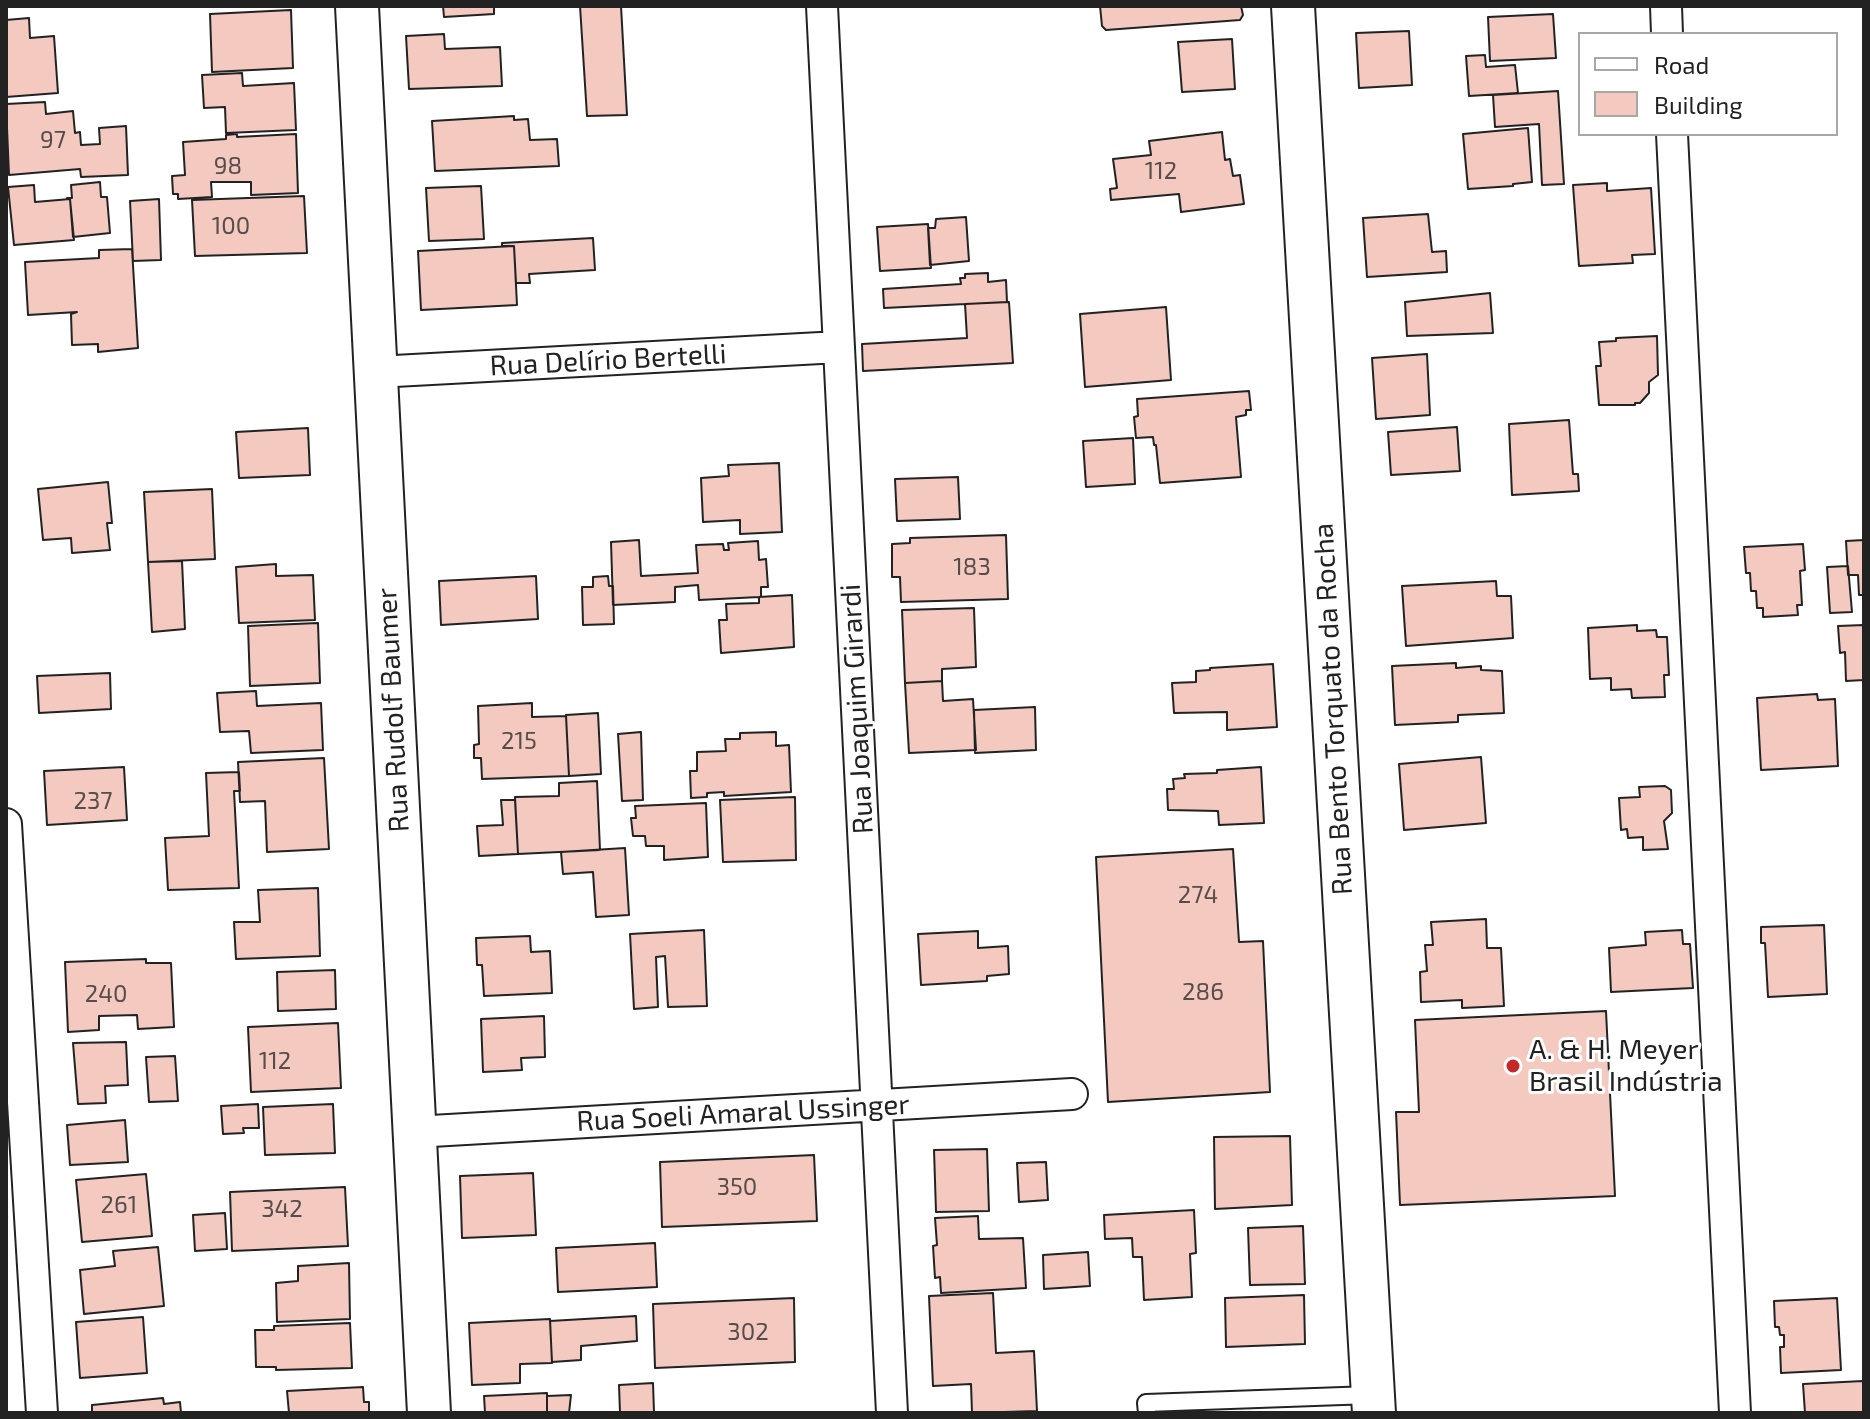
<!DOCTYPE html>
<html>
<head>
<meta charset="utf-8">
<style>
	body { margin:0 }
	#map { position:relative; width:1870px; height:1419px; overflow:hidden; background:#fff; font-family:"Exo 2",sans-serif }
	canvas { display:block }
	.frame { position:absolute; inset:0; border:8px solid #222; pointer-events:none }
	.legend { position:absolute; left:1578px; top:32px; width:260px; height:104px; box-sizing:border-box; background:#fff; border:2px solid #a7a7a7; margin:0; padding:10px 14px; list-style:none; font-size:24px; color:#222 }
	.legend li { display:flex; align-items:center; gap:16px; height:40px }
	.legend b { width:40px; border:2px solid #a7a7a7 }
</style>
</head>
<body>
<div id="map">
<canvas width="1870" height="1419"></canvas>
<div class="frame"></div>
<ul class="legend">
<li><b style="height:10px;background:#fff"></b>Road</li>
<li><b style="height:22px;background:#f3c9c0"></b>Building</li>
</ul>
</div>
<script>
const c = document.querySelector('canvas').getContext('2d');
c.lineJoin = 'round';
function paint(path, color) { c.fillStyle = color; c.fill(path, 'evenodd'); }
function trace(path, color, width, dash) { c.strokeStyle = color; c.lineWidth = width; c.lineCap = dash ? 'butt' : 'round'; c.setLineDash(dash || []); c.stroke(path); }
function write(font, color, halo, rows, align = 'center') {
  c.font = font + ' "Exo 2",sans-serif'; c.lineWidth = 6; c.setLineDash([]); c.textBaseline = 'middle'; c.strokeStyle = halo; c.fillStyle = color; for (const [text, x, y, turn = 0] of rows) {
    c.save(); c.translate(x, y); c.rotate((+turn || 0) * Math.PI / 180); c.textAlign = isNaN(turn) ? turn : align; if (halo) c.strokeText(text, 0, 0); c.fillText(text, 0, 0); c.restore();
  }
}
const building = new Path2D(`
	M443,6H494V14L444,17Z
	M580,6H621L627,115L587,116Z
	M1100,6H1241L1243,15L1240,20L1106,30L1102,26Z
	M291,10L293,68L212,72L210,14Z
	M1553,14L1556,58L1490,61L1488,17Z
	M29,18L30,38L54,36L58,93L6,97V20Z
	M1409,31L1412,85L1359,88L1356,33Z
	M444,34L445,49L500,47L502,86L409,89L406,36Z
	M1232,39L1235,89L1182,92L1178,42Z
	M1485,55L1486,67L1515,65L1518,93L1469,96L1466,56Z
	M242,73L243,86L294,83L296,130L226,133L225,107L204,108L202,75Z
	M1558,91L1564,184L1542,185L1539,124L1495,127L1493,95Z
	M45,102L46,114L73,111L75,133L80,132L81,145L100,144L99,128L126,126L128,175L81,177L80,169L9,175L6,104Z
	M514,116V120L528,119L530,140L557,139L559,166L435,171L432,121Z
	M1528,128L1532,182L1513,184V186L1468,189L1463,134Z
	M1222,132L1225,160L1230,159L1233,176L1240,175L1244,204L1181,212L1179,194L1111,200L1110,189L1117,188L1113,159L1151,155L1149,141Z
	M237,134V137L296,134L298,193L251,195V182H211L212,197L178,199V194H173L172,176L185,175L183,142L226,139V135Z
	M100,182L101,197H107L110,233L73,237L70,199L67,198H72L71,185Z
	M1607,183V191L1651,188L1655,254L1632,255L1633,263L1579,266L1573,185Z
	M34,185L35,202L70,199L74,240L14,245L8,187Z
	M481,186L484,239L429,241L426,188Z
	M304,196L307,253L195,256L192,200Z
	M159,199L161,260L133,261L130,201Z
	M1428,214L1432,252L1446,251L1447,272L1367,277L1363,218Z
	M966,217L969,261L930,265L928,228H935L936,219Z
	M928,224L931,268L880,271L877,227Z
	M593,238L595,270L529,274L530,283H516L514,246H502V243Z
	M514,246L517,305L421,310L418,251Z
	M132,249L138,348L98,352V344L72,345L71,314L77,312L28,315L25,262L99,258V250Z
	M988,273V282L1006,280L1007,302L884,308L883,289L961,284L960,278H965V274Z
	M1490,293L1493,333L1407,336L1405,302Z
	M1009,302L1013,363L863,371L862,344L967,338L965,304Z
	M1166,307L1171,380L1085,387L1080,314Z
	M1657,336L1658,375L1649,382V393L1640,403H1635V405H1599L1596,366H1601L1599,342L1616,341V338Z
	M1427,354L1430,415L1376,419L1372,358Z
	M1249,391L1251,410H1246V415L1236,417L1241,477L1160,483L1156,445H1154L1153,437L1136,438L1134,417L1138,416L1137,399Z
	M1569,420L1573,474H1578L1579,491L1512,495L1509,424Z
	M1457,427L1460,471L1391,475L1388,432Z
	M308,428L310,475L239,478L236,432Z
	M1133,438L1135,484L1086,487L1083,441Z
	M779,463L782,532L740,534V520L703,522L701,478L729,476L728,465Z
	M958,477L960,519L897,521L895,479Z
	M108,482L112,523H107L110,550L72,553L71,538L43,540L38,489Z
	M212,489L215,559L148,562L144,492Z
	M1006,535L1008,599L901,602L900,577H892V544L910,543V538Z
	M639,540L641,576L698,573L696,545L723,544L724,550H729L728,543L758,541L759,560L766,559L768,587H761V597H759L699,600L698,585L675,587V602L613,605L611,542Z
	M1864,540V595H1859L1858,575H1848L1846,541Z
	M1803,544L1805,570L1800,571L1802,605H1797L1798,615L1763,617V608H1757L1756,591H1751L1750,573H1746L1744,547Z
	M182,561L185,629L152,632L148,562Z
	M276,564V576L313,575L315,620L239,623L236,567Z
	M1848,566L1852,612L1830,613L1827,567Z
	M536,576L538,619L441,625L439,581Z
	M608,576L609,586H613L614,624L583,625L582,587H593V577Z
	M1496,581L1497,596H1511L1513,638L1406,646L1402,586Z
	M792,595L794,647L721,653L719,620H727L726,604L759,603V597Z
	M974,608L976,667L942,669V681L905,683L902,610Z
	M318,623L320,683L250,686L248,626Z
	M1637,625V631L1656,630L1657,637H1667L1669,675H1664L1665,697L1632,698L1631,689L1611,690V678L1590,679L1588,628Z
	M1864,625V680L1846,681L1845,652L1840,653L1838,626Z
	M1456,663V668L1481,666V670L1502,671L1504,713L1458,715V722L1395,725L1392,666Z
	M1273,664L1277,727L1227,730V712L1174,713L1172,683L1196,682V671L1210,670V668Z
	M110,673L111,709L39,713L37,676Z
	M942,681L943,701L973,699L976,750L909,753L905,683Z
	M256,691L257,706L321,703L323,750L251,753L249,731L220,732L217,693Z
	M1817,694L1818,700L1835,699L1838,766L1761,770L1757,698Z
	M532,703V717L566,716L569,776L482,779L481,758H474V745L479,744L478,706Z
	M1035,707L1036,750L975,753L974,710Z
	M598,713L601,774L569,776L566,715Z
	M641,732L643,800L622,801L618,734Z
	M776,732V746L789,745L791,792L724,796V792L707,793V797L691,798L690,771H697V752L726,751L725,739H740V733Z
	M1481,757L1486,823L1404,830L1399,764Z
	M324,758L329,849L267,852L265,801L240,802L238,762Z
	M124,767L127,820L47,825L44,771Z
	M1261,767L1264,823L1219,825L1218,811L1168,810L1167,789H1174L1173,779L1185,778L1184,774L1217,773V770Z
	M239,772L240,791H234L239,888L168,890L165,838L209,836L206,773Z
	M597,781L600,850L518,854L515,797L559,796V783Z
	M1665,786L1671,790L1672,813L1664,821L1668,849L1643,850V837L1628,838L1627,829L1621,830L1619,798L1640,797L1639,787Z
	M795,797L796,860L723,862L720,800Z
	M501,800H515L518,854L479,856L477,826L503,825Z
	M706,803L708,857L664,860V846H646L645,836H633L631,818H636L635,806Z
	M625,848L629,915L596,917L593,872L563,874L561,852Z
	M1233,849L1239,942L1263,941L1270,1092L1108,1102L1096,857Z
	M318,888L320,956L236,959L234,922H260L258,890Z
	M1486,919L1487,948H1501L1504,1006L1462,1008V1000L1421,1002L1420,972L1427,971L1425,945H1433L1431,922Z
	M1824,925L1827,994L1768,997L1765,943H1761V927Z
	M704,930L707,1006L668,1007L665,956L656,957L658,1007L634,1009L630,934Z
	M1682,930L1683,944H1690L1693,988L1611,992L1609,948L1646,945L1645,932Z
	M978,931V948L1008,946L1009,974L987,976V981L921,985L918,934Z
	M530,936L531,952L550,951L552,993L484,996L482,965H477L476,938Z
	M146,959V963H171L174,1027L138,1029L137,1015L99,1016V1030L68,1032L65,962Z
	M335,970L336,1009L278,1011L277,972Z
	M1606,1011L1615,1196L1400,1205L1396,1112H1419L1415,1020Z
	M544,1016L545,1057L521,1058L522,1070L483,1072L481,1019Z
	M338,1023L341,1088L251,1092L248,1027Z
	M126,1042L128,1085L105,1086L106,1103L78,1104L73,1043Z
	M175,1056L178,1101L149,1102L146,1057Z
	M258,1104L259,1128H243L244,1133L223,1134L221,1106Z
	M333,1104L335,1153L265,1155L263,1107Z
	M125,1120L128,1162L70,1165L67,1125Z
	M1290,1136L1292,1205L1215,1209L1214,1137Z
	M987,1149L989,1211L936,1212L934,1150Z
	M814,1155L817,1221L662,1227L660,1162Z
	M1046,1162L1048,1200L1019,1202L1017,1163Z
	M533,1173L536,1235L462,1238L460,1176Z
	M146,1174L152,1236L82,1242L76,1180Z
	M345,1187L348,1246L232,1251L230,1192Z
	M1194,1210L1196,1253L1190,1254L1192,1297L1144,1300L1142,1257H1133L1132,1238L1105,1239L1104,1215Z
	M225,1213L227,1249L195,1251L193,1215Z
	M978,1216L979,1239L1023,1238L1026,1288L941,1293L940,1277L935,1278L933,1246L937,1245L935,1218Z
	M1303,1226L1305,1284L1250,1285L1248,1228Z
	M655,1243L657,1287L558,1292L556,1248Z
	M158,1247L164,1306L84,1314L80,1270L115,1266L113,1251Z
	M1088,1252L1090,1286L1044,1289L1043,1255Z
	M349,1263L350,1319L277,1322L276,1283L298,1281V1266Z
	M993,1293L996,1353L1034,1351L1037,1411L972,1413L971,1384L933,1386L929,1296Z
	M1304,1295L1305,1344L1226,1347L1225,1298Z
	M794,1298L795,1362L655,1368L653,1304Z
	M1837,1298L1841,1370L1781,1373L1780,1347H1784V1335H1780L1779,1327H1775L1774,1301Z
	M636,1316L637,1341L581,1346V1360L552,1362L550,1321Z
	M143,1317L147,1373L80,1378L76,1322Z
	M550,1319L552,1363L520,1364V1383L472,1385L469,1323Z
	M350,1323L352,1368L276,1370V1367H256L255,1330H274V1326Z
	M1863,1381L1864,1413H1805L1803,1384Z
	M653,1383L654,1412L620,1413L619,1385Z
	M363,1387L364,1402H369V1413H289L287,1391Z
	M547,1393V1413H485L484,1396Z
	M571,1395L569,1413H547V1396Z
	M163,1398L164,1404L180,1402L181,1413H92V1405Z`);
const lane = new Path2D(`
	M1147,1413L1146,1403L1371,1395`);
const street = new Path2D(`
	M822,6L892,1413
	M1666,6L1667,34
	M1672,134L1735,1413
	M376,372L839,347
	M6,824L42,1413
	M414,1132L1072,1094`);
const secondary = new Path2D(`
	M357,6L429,1413
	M1293,6L1374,1413`);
const markers = [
	[1513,1066,8,"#c62828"]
];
const numberNames = [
	["97",53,140],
	["98",228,166],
	["112",1161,171],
	["100",231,226],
	["183",972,567],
	["215",519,741],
	["237",93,801],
	["274",1198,895],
	["286",1203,992],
	["240",106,994],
	["112",275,1061],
	["350",737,1187],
	["261",119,1205],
	["342",282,1209],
	["302",748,1332]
];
const streetNames = [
	["Rua Delírio Bertelli",608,360,-3],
	["Rua Joaquim Girardi",857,709,-93],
	["Rua Bento Torquato da Rocha",1333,709,-93],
	["Rua Rudolf Baumer",393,710,-93],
	["Rua Soeli Amaral Ussinger",743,1113,-3]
];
const poiNames = [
	["A. & H. Meyer",1529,1050],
	["Brasil Indústria",1529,1082]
];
paint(building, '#f3c9c0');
trace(building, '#222', 2);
trace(lane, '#222', 20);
trace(street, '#222', 34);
trace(secondary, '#222', 46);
trace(lane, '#fff', 16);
trace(street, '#fff', 30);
trace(secondary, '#fff', 42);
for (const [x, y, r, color] of markers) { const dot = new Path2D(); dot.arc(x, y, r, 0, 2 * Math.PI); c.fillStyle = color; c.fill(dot); trace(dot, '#fff', 3); }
write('24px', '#564c4a', null, numberNames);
write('28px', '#222', '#fff', streetNames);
write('28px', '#222', '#fff', poiNames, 'left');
</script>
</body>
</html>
